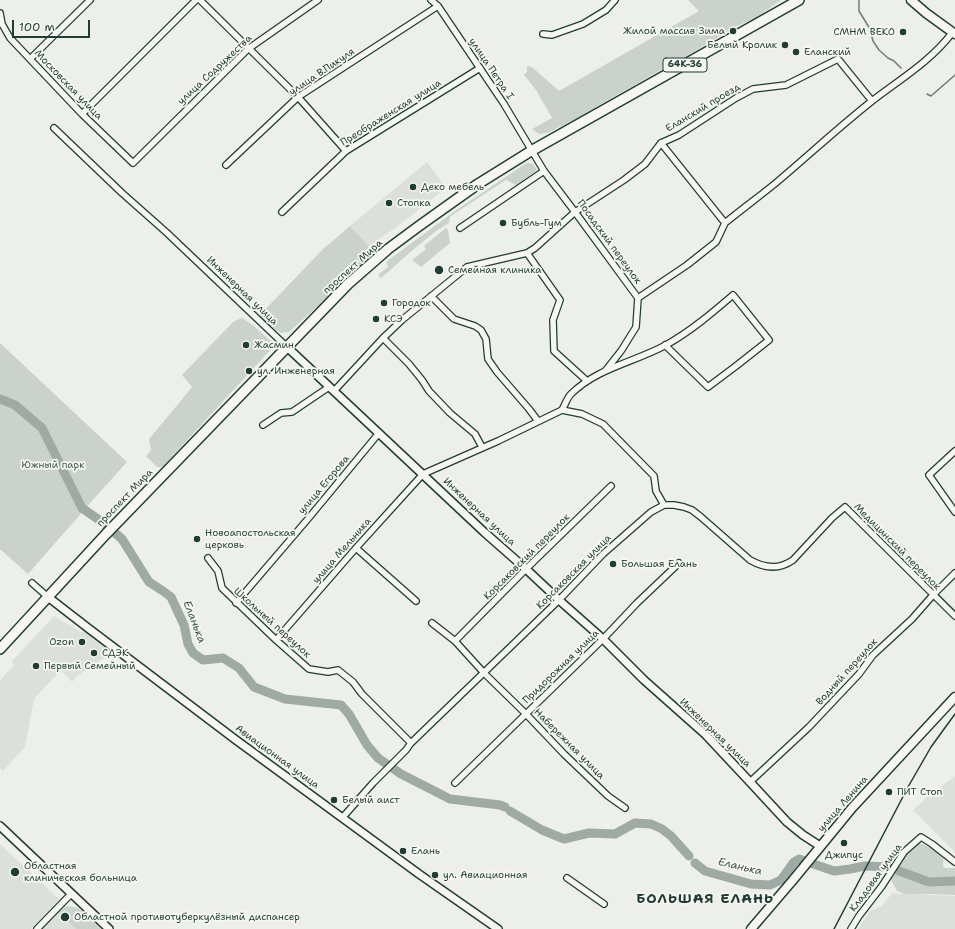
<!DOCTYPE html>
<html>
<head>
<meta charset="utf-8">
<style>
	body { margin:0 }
	#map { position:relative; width:955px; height:929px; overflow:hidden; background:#edefea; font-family:"Shantell Sans",sans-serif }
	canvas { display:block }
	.scale { position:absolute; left:12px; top:20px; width:78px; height:18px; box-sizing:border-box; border:2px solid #1f3d34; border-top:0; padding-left:5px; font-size:12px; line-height:14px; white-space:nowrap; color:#1f3d34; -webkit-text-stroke:3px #f6f6f2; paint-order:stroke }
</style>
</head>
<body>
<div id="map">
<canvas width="955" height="929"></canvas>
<div class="scale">100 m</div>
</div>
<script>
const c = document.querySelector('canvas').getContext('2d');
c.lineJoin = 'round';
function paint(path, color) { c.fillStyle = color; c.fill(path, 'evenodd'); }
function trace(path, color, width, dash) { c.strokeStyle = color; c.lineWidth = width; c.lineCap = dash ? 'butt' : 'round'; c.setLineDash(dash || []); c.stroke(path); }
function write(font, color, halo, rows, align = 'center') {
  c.font = font + ' "Shantell Sans",sans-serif'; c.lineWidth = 3.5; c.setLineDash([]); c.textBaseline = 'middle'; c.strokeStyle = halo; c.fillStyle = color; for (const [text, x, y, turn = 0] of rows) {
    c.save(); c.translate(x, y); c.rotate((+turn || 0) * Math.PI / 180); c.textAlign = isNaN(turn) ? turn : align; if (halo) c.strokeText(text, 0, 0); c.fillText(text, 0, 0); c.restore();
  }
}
const built = new Path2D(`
	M427,162L446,188L398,226L368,247L350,226Z
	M54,616L81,632L88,631L114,651L77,676L72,682L61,670L34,699L25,747L3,771L0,768V681L5,674L14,666L12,661Z
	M955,776V852L913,810L933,792Z
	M0,844L59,899L31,929H0Z
	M892,893L955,896V929H858L870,911L882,906Z
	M65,905L91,929H42Z`);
const green = new Path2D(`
	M688,0H781L757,17L733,28L700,48L599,105L580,117L547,133L539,134L532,129L552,118L536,90L524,75L527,72V66L532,67L559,91L699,11Z
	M529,163L533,164L537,170L516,185L506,180L454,214L450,217L449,223L436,231L414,249L381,278L379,277V274L388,267L386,262L455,211L525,164Z
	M350,226C357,234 371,246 372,257L366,263L289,332L281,333L265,323L260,315L322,250Z
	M446,228L448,230L450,243L421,267L412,260L426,249L424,246Z
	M242,318L254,326L275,345L166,463L162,467H157L146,456L151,450L149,439L179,403L192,387L182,375L233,322Z
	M0,343L127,462L99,493L28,574L0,549Z
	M919,843C925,845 942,852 943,859C944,861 943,863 943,865L944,868H955V895L930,894H906L897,891L891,880L899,865L911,849Z
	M67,906L78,908L101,929H76L59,913Z`);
const stream = new Path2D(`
	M859,0V11L870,29L873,41L879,50L888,58L894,61L901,68
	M927,94L931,96L955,75`);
const river = new Path2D(`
	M0,399L15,405L42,428L82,508L102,522L122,539L149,582L163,591L171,597L184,625L188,644L193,653L203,660L223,658L239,668L254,687L285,699L341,705L349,714L367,745L378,758L401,774L450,799L500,805L505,807
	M510,811L542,830L564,839L589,833L615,834L635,823L651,824L662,829L671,836L689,856
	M695,863L705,871L751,884L770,885L781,880L794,862L799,859L834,871L850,869L865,866L889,867
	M899,871L929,882L955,881`);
const minor = new Path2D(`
	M200,0L298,97L346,151
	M431,0L438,6L504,104L544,171L575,212L638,298L636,327L621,351L606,370
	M0,13L2,24L10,38L82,114L133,163L248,49L318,0
	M543,34L552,35L583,24L606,10L615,0
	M30,59L90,0
	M82,114L196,0
	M54,128L122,193L166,232L287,347
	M661,143L679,135L736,98L753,89L786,85L838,59L872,101
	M226,165L298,97L438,6
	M282,212L346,151L480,68
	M725,223C742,209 760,196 777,182C809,155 839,127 872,101C899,80 931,61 952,33
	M460,228L544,171
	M527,253L560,300L553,320L554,351L587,381
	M431,296L454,319L475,326L481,330L486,339L488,359L497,372L529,409L538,421
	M383,338L409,364L422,380L429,391L450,413L475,434L482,447
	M334,391L383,338L402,320L467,267L527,253L535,248L575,212L624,180L645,164L661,143L725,223L716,242L687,265L638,298
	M562,410C565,405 567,398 571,394C597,368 635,362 666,345C691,331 712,313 733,295L769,340L736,366L708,387L665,345
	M263,425L281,413L292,412L329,387
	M955,451L929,475L955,512
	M356,548L416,601
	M208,558L218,571L222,588L276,640L309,669L328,672L338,670L353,682L362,694L411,743
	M32,583L48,597
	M236,603L307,520L379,433
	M432,623L455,641L484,673L526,714L564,754L608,796L625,808
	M276,640L356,548L423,474L498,441L562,410L582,414L603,424L654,476L656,491L664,505
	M455,641L526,569L611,486
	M750,782L809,727L859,674L873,655L912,619L933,595L955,573
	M455,783L603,639L637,603L679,563
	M343,817L373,783L406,750L411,743L559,600L603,554L651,512L664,505H674L684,507L692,510L701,517L750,560C764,568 779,570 793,560L832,518L845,507L955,616
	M567,878L604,904
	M37,929L71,894
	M851,929L859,916L882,886L904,852L921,837L932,844L955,862`);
const tertiary = new Path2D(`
	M287,347L484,532L526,569L559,600L603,639L644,680L706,735L750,782L787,822L803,835L820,846
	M48,597L88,628L236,740L419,874L498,929
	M0,826L109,929`);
const secondary = new Path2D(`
	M911,0L926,13L955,34
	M751,929L793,880L852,808L955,697`);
const primary = new Path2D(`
	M0,649L106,534L287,347L348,284L388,249L419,226L478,184L531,151L799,0`);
const rail = new Path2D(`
	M834,929L908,787L931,747L955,714`);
const markers = [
	[733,31,4,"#1f3d34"],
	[903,32,4,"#1f3d34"],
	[785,45,4,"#1f3d34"],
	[796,52,4,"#1f3d34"],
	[413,187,4,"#1f3d34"],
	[389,203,4,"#1f3d34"],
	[503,223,4,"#1f3d34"],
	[439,270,5,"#1f3d34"],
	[384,303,4,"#1f3d34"],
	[376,319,4,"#1f3d34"],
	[246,345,4,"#1f3d34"],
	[249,371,4,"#1f3d34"],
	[197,539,4,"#1f3d34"],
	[613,564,4,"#1f3d34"],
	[82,642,4,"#1f3d34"],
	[94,653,4,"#1f3d34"],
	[36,666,4,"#1f3d34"],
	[889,792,4,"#1f3d34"],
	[334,800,4,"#1f3d34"],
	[844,843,4,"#1f3d34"],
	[403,851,4,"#1f3d34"],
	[15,872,5,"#1f3d34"],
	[435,875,4,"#1f3d34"],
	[65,917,5,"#1f3d34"]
];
const shields = [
	[685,65,44]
];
const shieldNames = [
	["64К-36",685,65]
];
const poiNames = [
	["Жилой массив Зима",725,31,"right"],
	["СМНМ ВЕКО",895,32,"right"],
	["Белый Кролик",777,45,"right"],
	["Еланский",804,52],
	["Деко мебель",421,187],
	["Стопка",397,203],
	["Бубль-Гум",511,223],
	["Семейная клиника",448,270],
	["Городок",392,303],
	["КСЭ",384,319],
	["Жасмин",254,345],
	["ул. Инженерная",257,371],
	["Новоапостольская",205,533],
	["церковь",205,545],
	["Большая Елань",621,564],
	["Ozon",74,642,"right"],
	["СДЭК",102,653],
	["Первый Семейный",44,666],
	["ПИТ Стоп",897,792],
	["Белый аист",342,800],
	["Елань",411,851],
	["Джипус",844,855,"center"],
	["Областная",24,866],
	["клиническая больница",24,878],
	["ул. Авиационная",443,875],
	["Областной противотуберкулёзный диспансер",74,917]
];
const streetNames = [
	["улица Петра I",491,69,56],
	["улица Содружества",215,70,-43],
	["улица В.Пикуля",322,72,-34],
	["Московская улица",68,85,46],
	["Еланский проезд",703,108,-31],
	["Преображенская улица",391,113,-32],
	["Посадский переулок",609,242,54],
	["проспект Мира",353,267,-42],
	["Инженерная улица",242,291,44],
	["улица Егорова",324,485,-50],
	["проспект Мира",125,498,-46],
	["Инженерная улица",479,512,43],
	["Медицинский переулок",897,547,45],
	["улица Мельника",342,551,-49],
	["Корсаковский переулок",527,557,-45],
	["Корсаковская улица",574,572,-45],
	["Школьный переулок",272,623,42],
	["Придорожная улица",561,667,-44],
	["Водный переулок",847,672,-48],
	["Инженерная улица",715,733,44],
	["Набережная улица",569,744,45],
	["Авиационная улица",277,757,36],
	["улица Ленина",843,804,-49],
	["Кладовая улица",876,878,-54]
];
const parkNames = [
	["Южный парк",53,465]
];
const waterNames = [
	["Еланька",194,622,69],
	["Еланька",740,867,13]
];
const districtNames = [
	["БОЛЬШАЯ ЕЛАНЬ",705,899]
];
paint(built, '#dce0db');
paint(green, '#cbd2cc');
trace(stream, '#6c7e77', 1.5);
trace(river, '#9faaa4', 9);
trace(minor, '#1f3d34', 8);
trace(tertiary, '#1f3d34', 10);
trace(secondary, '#1f3d34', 11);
trace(primary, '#1f3d34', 12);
trace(minor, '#f6f6f2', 5.5);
trace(tertiary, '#f6f6f2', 7);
trace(secondary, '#f6f6f2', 8);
trace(primary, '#f6f6f2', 9);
trace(rail, '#1f3d34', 1.5);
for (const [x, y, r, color] of markers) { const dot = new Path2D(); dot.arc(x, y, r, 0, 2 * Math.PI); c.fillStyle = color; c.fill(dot); trace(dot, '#f6f6f2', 1.5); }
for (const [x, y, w] of shields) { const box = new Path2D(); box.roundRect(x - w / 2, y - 7, w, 14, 3); c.fillStyle = '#f6f6f2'; c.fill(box); trace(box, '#1f3d34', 1); }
write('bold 9px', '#1f3d34', null, shieldNames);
write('10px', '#1f3d34', '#f6f6f2', poiNames, 'left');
write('10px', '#1f3d34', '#f6f6f2', streetNames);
write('10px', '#415b52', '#f6f6f2', parkNames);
write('italic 11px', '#3f5850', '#f6f6f2', waterNames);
c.letterSpacing = '1px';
write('bold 14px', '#1f3d34', '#f6f6f2', districtNames);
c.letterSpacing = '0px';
</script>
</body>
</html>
